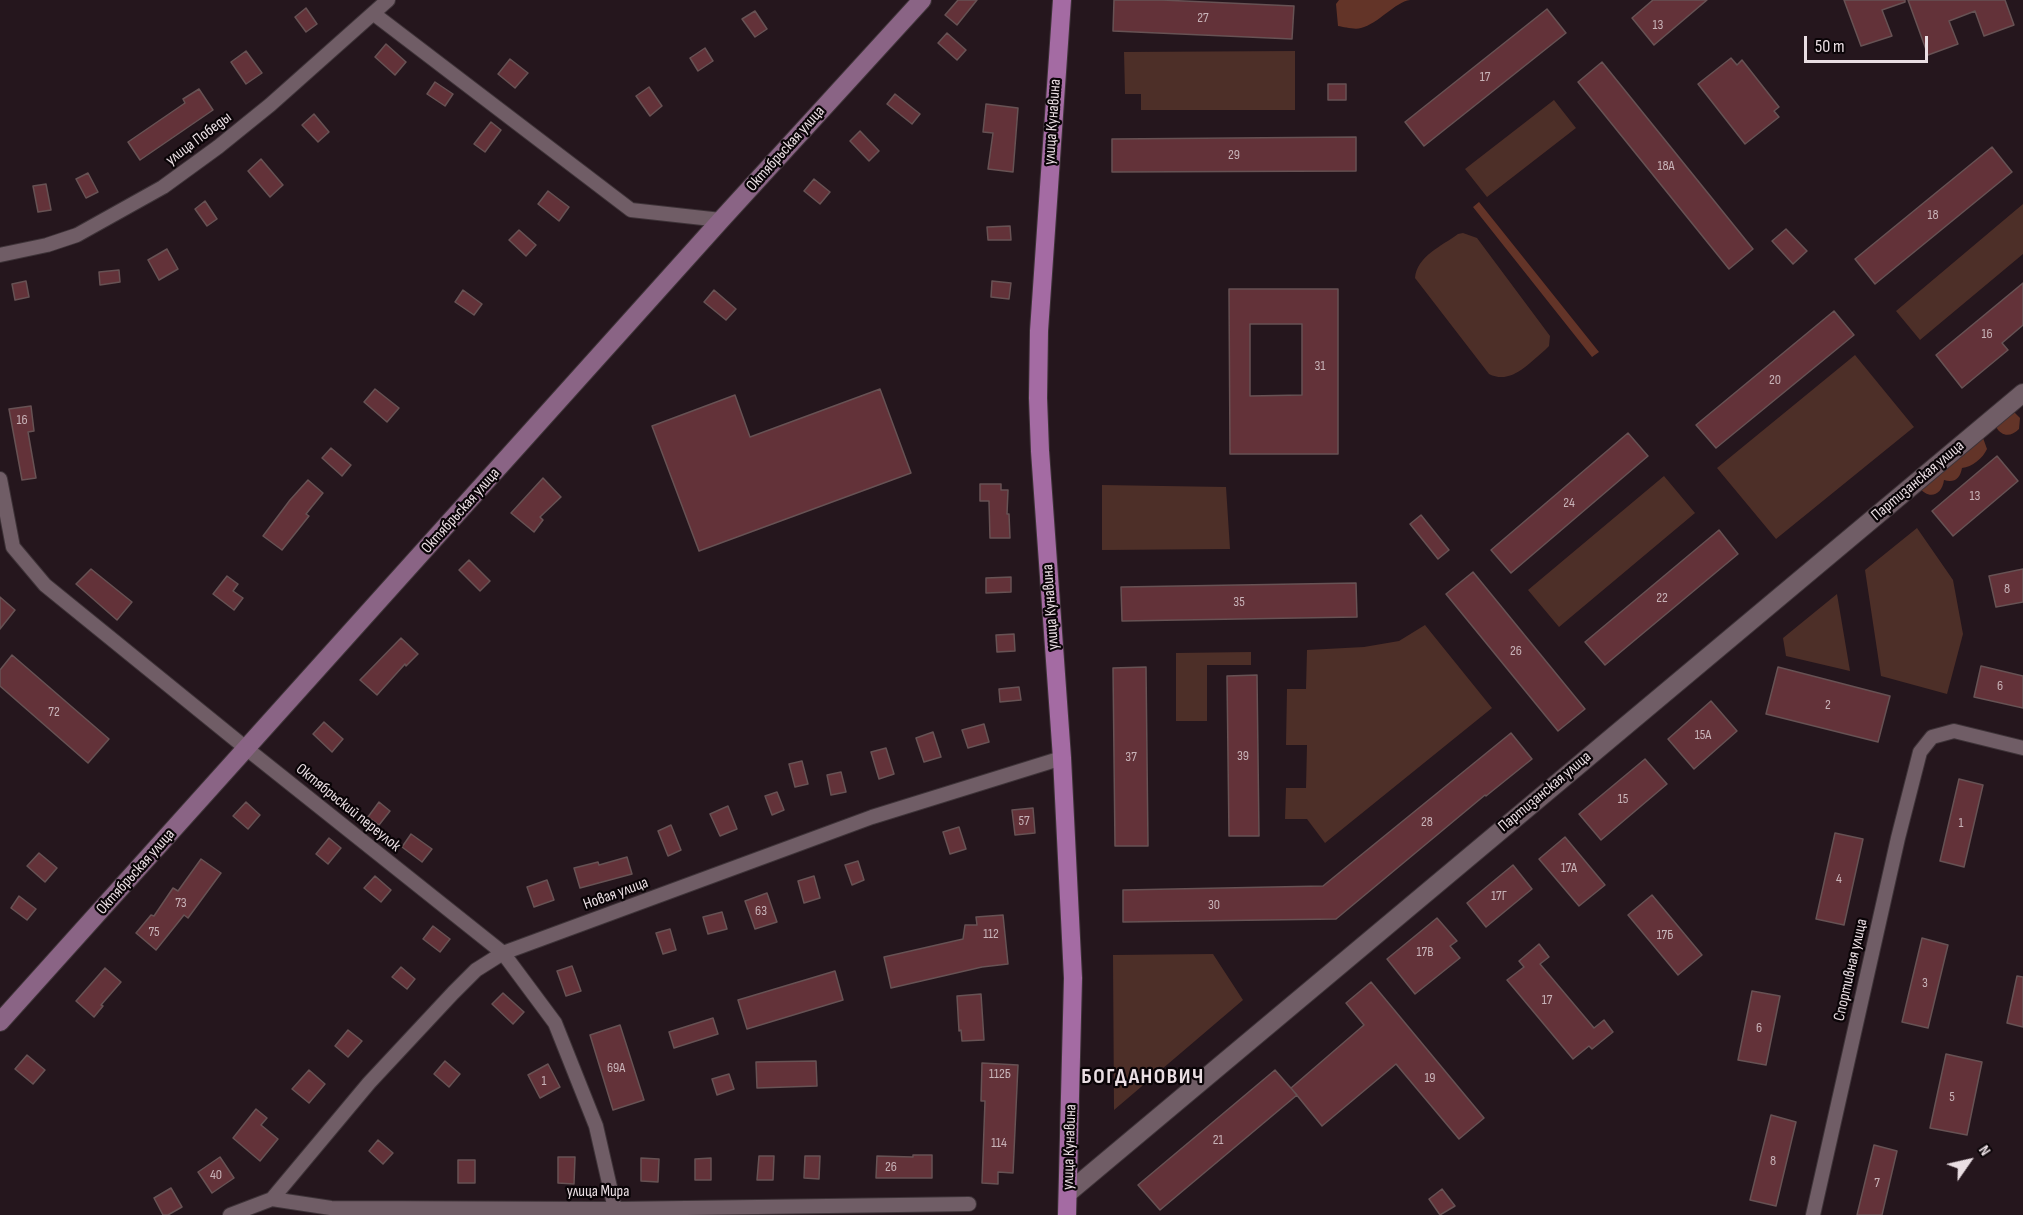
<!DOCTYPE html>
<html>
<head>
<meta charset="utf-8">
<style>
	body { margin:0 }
	#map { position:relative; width:2023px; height:1215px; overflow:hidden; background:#25161d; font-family:"Sofia Sans Condensed",sans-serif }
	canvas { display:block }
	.north { position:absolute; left:1939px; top:1131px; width:60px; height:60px; -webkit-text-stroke:4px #0a0407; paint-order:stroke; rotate:56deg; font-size:16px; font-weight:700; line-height:24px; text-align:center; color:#eadee3 }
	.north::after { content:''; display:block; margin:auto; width:21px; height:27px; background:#eadee3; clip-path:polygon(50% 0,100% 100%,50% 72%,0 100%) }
	.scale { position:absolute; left:1804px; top:36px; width:124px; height:27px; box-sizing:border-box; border:3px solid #eadee3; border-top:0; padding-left:8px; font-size:18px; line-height:21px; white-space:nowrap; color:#eadee3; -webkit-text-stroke:4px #0a0407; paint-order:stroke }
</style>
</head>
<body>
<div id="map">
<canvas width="2023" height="1215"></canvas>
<div class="north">N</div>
<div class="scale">50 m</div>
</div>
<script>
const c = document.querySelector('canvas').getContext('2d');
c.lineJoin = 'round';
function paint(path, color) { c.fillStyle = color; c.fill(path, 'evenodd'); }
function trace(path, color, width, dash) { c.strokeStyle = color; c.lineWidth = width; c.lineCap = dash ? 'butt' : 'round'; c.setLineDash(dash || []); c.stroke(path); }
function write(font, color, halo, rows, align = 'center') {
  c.font = font + ' "Sofia Sans Condensed",sans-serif'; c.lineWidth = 4.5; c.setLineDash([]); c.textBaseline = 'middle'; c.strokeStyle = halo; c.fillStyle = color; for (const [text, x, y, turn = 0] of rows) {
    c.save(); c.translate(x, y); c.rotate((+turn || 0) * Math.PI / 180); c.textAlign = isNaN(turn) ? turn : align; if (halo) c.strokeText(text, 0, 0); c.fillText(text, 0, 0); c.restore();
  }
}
const green = new Path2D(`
	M1295,51V110H1141V94H1125L1124,52Z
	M1554,100L1576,128L1487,197L1465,169Z
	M2023,204V254L1920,340L1896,311Z
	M1463,233L1477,238L1550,336L1549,346L1545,350C1528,364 1511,385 1489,374L1415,278C1417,256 1442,246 1458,234Z
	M1855,355L1914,427L1776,539L1717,468Z
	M1664,476L1695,513L1559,627L1528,590Z
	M1102,485L1226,487L1230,549L1102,550Z
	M1917,528L1953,580L1963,634L1947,694L1881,676L1865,570Z
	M1837,594L1850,671L1786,656L1783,638Z
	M1425,625L1492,708L1325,843L1307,819H1285L1286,788H1306L1307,745H1286L1287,689H1306L1307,650L1364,647L1399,641Z
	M1251,652V665H1207V721H1176V653Z
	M1213,954L1243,1000L1114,1110L1113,955Z`);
const forest = new Path2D(`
	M1339,0H1410C1395,2 1378,24 1361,28C1355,30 1344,27 1338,26L1336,4Z
	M1479,202L1599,352L1592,357L1473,207Z
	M2012,410L2020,418L2019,429C2011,437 2002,437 1996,427Z
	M1983,438L1987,449C1983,458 1972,467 1962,468C1960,479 1954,483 1944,480C1942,496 1928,500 1919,487Z`);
const building = new Path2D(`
	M958,0H977L957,25L945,15Z
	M1114,0H1162L1294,6L1292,39L1113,31Z
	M1653,0H1707L1654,45L1632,18Z
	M1844,0H1905V2L1882,10L1892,36L1861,46Z
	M1908,0H2005L2014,25L1984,36L1975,11L1949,21L1958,44L1928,55Z
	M306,8L317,24L306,32L295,17Z
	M1547,9L1566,33L1424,146L1405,122Z
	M755,11L767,29L755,37L742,19Z
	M947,33L966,50L957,60L938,43Z
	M386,44L406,62L395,75L375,57Z
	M705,48L713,61L698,71L690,58Z
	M246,51L262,73L246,84L231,62Z
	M1731,58L1737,65L1742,60L1779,107L1774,111L1779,117L1745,144L1698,84Z
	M510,59L528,73L515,88L498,74Z
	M1602,62L1753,249L1729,269L1578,82Z
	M435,82L453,94L445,106L427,94Z
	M1328,84H1346V100H1328Z
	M649,87L662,106L650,116L636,96Z
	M199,89L213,110L140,160L128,142L185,103L183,99Z
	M895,94L920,114L912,124L887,104Z
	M986,104L1018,108L1013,172L988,169L993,133L983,132Z
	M314,114L329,132L318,142L302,125Z
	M491,122L501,130L485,152L474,144Z
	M860,131L879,151L869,161L850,141Z
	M1356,137V171L1112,172V139Z
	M1992,147L2012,172L1875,284L1855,259Z
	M261,159L283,185L270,197L248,171Z
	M88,173L98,192L86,198L76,179Z
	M814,179L830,192L820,204L804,191Z
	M46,184L51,210L38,212L33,186Z
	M548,191L569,207L559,221L538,204Z
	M205,201L217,219L207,226L195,209Z
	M1010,226L1011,240H988L987,227Z
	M1786,229L1807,251L1793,264L1772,241Z
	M519,230L536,245L526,256L509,240Z
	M167,249L178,269L159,280L148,260Z
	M119,270L120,282L100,285L99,272Z
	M26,281L29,297L15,300L12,284Z
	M992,281L1011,283L1009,299L991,297Z
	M2023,283V325L2002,343L2008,350L1962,388L1936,355Z
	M1229,289H1338V454H1230ZM1250,324H1302V395L1250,396Z
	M463,290L482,304L474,315L455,302Z
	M714,290L736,309L726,320L704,302Z
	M1834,311L1854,335L1716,448L1696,425Z
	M375,389L399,408L387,422L364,402Z
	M880,389L911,473L699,551L652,426L735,395L750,437Z
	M31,406L34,431L28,432L36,478L22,480L9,409Z
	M1628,433L1648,456L1511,573L1491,550Z
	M331,448L351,465L342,476L322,458Z
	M1997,456L2018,481L1953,536L1932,511Z
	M543,478L561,497L540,517L543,520L534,532L511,513Z
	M308,480L323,493L306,514L309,516L282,550L263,536L290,500Z
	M980,484H1001V490H1008L1007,514H1009L1010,538H990L989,501H980Z
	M1421,515L1449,550L1438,559L1410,524Z
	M1719,530L1738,554L1605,665L1585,642Z
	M469,560L490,581L480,591L459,570Z
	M91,569L132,602L117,620L76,584Z
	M2023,569V602L1996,607L1989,576Z
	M1473,572L1585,709L1558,731L1446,594Z
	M227,576L238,584L233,591L243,598L234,610L213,594Z
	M1011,577V592L986,593V578Z
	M1356,583L1357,617L1122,621L1121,587Z
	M0,597L15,610L0,629Z
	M1014,634L1015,651L997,652L996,635Z
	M401,638L418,654L406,666L405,664L377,695L360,680Z
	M12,655L109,739L88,763L0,686V670Z
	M1981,666L2023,676V708L1974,697Z
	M1146,667L1148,846H1115L1113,668Z
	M1778,667L1890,696L1878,742L1766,714Z
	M1257,675L1259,836H1229L1227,676Z
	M1019,687L1021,700L1000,702L999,689Z
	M1711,701L1737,731L1694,769L1668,739Z
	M324,722L343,739L332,752L313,734Z
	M984,724L989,742L968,748L962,730Z
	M933,732L941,757L924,762L916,738Z
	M1511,733L1532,759L1486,796L1485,795L1336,919L1123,922V890L1323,886Z
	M886,748L894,774L879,779L871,752Z
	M1645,759L1667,784L1601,840L1579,814Z
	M802,761L808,784L795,787L789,764Z
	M841,772L846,792L831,795L827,775Z
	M1959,779L1983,785L1964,867L1940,861Z
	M777,792L784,810L772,815L765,796Z
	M246,802L260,815L248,829L233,816Z
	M379,802L390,811L379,825L368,817Z
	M728,806L737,829L720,836L710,814Z
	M1033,808L1035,833L1015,835L1012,810Z
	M671,825L681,850L668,856L658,831Z
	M959,827L966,849L950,854L943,832Z
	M1835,833L1863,839L1844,925L1816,919Z
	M411,834L432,849L422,862L402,847Z
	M1565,837L1605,885L1579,906L1539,859Z
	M329,838L341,848L328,864L316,854Z
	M39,853L57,868L45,882L27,866Z
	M627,857L632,874L580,888L574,868L598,862L599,865Z
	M201,859L221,873L188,918L184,915L156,950L136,933L151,915L154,916L173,888L178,891Z
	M858,861L864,880L852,885L845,865Z
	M1513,865L1532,889L1486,927L1467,903Z
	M375,876L391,890L381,902L364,888Z
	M814,876L820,898L804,903L798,881Z
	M547,880L554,900L534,907L527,887Z
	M767,893L777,922L755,929L745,901Z
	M1652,895L1702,955L1678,975L1628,915Z
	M19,896L36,909L27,920L11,908Z
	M722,912L727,929L708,934L703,917Z
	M1003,915L1008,964L982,967L891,988L884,957L963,939L965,925H977L976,917Z
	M1437,918L1457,941L1450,946L1460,958L1415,994L1387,959Z
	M433,926L450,939L440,952L423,939Z
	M670,929L676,950L663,954L656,933Z
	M1922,938L1948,945L1928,1028L1902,1022Z
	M1539,944L1549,957L1540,964L1594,1028L1604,1020L1613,1032L1592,1049L1589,1046L1573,1059L1507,980L1524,967L1519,961Z
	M572,966L581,991L566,996L557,971Z
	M401,967L415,979L407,989L392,977Z
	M105,968L121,982L101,1005L103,1006L94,1017L76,1001Z
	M835,971L843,1000L747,1029L738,1000Z
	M2017,976L2023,977V1027L2007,1023Z
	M1371,982L1484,1118L1459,1139L1396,1064L1322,1126L1291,1088L1364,1025L1346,1003Z
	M1752,991L1780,996L1766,1065L1738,1060Z
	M503,993L524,1012L513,1024L492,1004Z
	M981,994L984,1040L962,1041L961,1030L959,1031L957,996Z
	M713,1018L718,1034L674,1048L669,1032Z
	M620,1025L644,1100L613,1110L590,1035Z
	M348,1030L362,1041L348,1057L335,1046Z
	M1946,1054L1982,1062L1967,1135L1930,1128Z
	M27,1055L45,1070L33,1084L15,1069Z
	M445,1061L460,1074L449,1087L434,1074Z
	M816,1061L817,1086L757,1088L756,1062Z
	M982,1063L1018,1065L1013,1173L998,1172V1184L982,1183L985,1101H981Z
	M548,1064L560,1087L540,1098L528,1075Z
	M309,1070L325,1084L309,1103L292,1089Z
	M1275,1070L1297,1095L1160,1210L1138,1185Z
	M729,1074L734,1089L717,1095L712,1079Z
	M256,1109L267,1118L261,1125L278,1139L260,1161L233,1138Z
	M1771,1115L1796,1122L1776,1206L1750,1200Z
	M378,1140L393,1153L383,1164L369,1151Z
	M1874,1145L1897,1151L1882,1215H1857Z
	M913,1155H932V1178H876L877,1156L913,1157Z
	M759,1156H774L773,1180H757Z
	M805,1156H820L819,1179L804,1178Z
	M220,1157L234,1178L212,1193L198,1172Z
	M558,1157H575L574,1184L558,1183Z
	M641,1158L659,1159L658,1182L641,1181Z
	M711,1158V1180H695V1159Z
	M458,1160H475V1183H458Z
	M171,1188L182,1207L168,1215H163L154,1198Z
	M1442,1189L1455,1206L1440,1215L1429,1199Z`);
const minor = new Path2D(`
	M374,14L631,210L721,220
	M0,255L47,245L77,235L163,187L218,147L270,105L388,0
	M0,479L13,547L45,585L247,749L503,953L555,1023L596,1126L615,1209
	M272,1199L369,1083L453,993L476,970L503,953L872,817L1062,758
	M230,1215L272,1199L331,1208L615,1209L969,1204
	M1813,1215L1898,838L1920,752L1932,737L1954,731L2023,748`);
const tertiary = new Path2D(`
	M1068,1193L2023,393`);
const secondary = new Path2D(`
	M0,1022L721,220L922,0`);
const primary = new Path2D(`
	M1062,0L1039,331L1038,398L1040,451L1062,758L1073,978L1067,1215`);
const numberNames = [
	["27",1203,18],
	["13",1658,25],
	["17",1485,77],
	["29",1234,155],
	["18А",1666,166],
	["18",1933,215],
	["16",1987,334],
	["31",1320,366],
	["20",1775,380],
	["16",22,420],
	["13",1975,496],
	["24",1569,503],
	["8",2007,589],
	["22",1662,598],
	["35",1239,602],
	["26",1516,651],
	["6",2000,686],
	["2",1828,705],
	["72",54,712],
	["15А",1703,735],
	["39",1243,756],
	["37",1131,757],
	["15",1623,799],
	["57",1024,821],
	["28",1427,822],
	["1",1961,823],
	["17А",1569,868],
	["4",1839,879],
	["17Г",1499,896],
	["73",181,903],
	["30",1214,905],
	["63",761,911],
	["75",154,932],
	["112",991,934],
	["17Б",1665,935],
	["17В",1425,952],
	["3",1925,983],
	["17",1547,1000],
	["6",1759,1028],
	["69А",616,1068],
	["112Б",1000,1074],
	["19",1430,1078],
	["1",544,1081],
	["5",1952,1097],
	["21",1218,1140],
	["114",999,1143],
	["8",1773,1161],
	["26",891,1167],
	["40",216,1175],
	["7",1877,1183]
];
const streetNames = [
	["улица Кунавина",1053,122,-86],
	["улица Победы",199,139,-37],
	["Октябрьская улица",786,149,-48],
	["Партизанская улица",1918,481,-40],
	["Октябрьская улица",461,511,-48],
	["улица Кунавина",1051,607,-94],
	["Партизанская улица",1545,792,-40],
	["Октябрьский переулок",348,808,39],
	["Октябрьская улица",136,872,-48],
	["Новая улица",616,894,-20],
	["Спортивная улица",1851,970,-77],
	["улица Кунавина",1070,1147,-88],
	["улица Мира",598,1192]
];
const districtNames = [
	["БОГДАНОВИЧ",1143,1077]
];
paint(green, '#4d2f28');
paint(forest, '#633428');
paint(building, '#633239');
trace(building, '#675254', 1.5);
trace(minor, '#3e3338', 16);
trace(tertiary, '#3e3338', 20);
trace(secondary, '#3e3338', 20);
trace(primary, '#3e3338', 20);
trace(minor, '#705d66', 14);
trace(tertiary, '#705d66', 18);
trace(secondary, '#8a6485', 18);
trace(primary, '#a46ba3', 18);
write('14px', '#c8b3b8', null, numberNames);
write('16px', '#eadee3', '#0a0407', streetNames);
c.letterSpacing = '1.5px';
write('bold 22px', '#eadee3', '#0a0407', districtNames);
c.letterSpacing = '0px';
</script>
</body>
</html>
